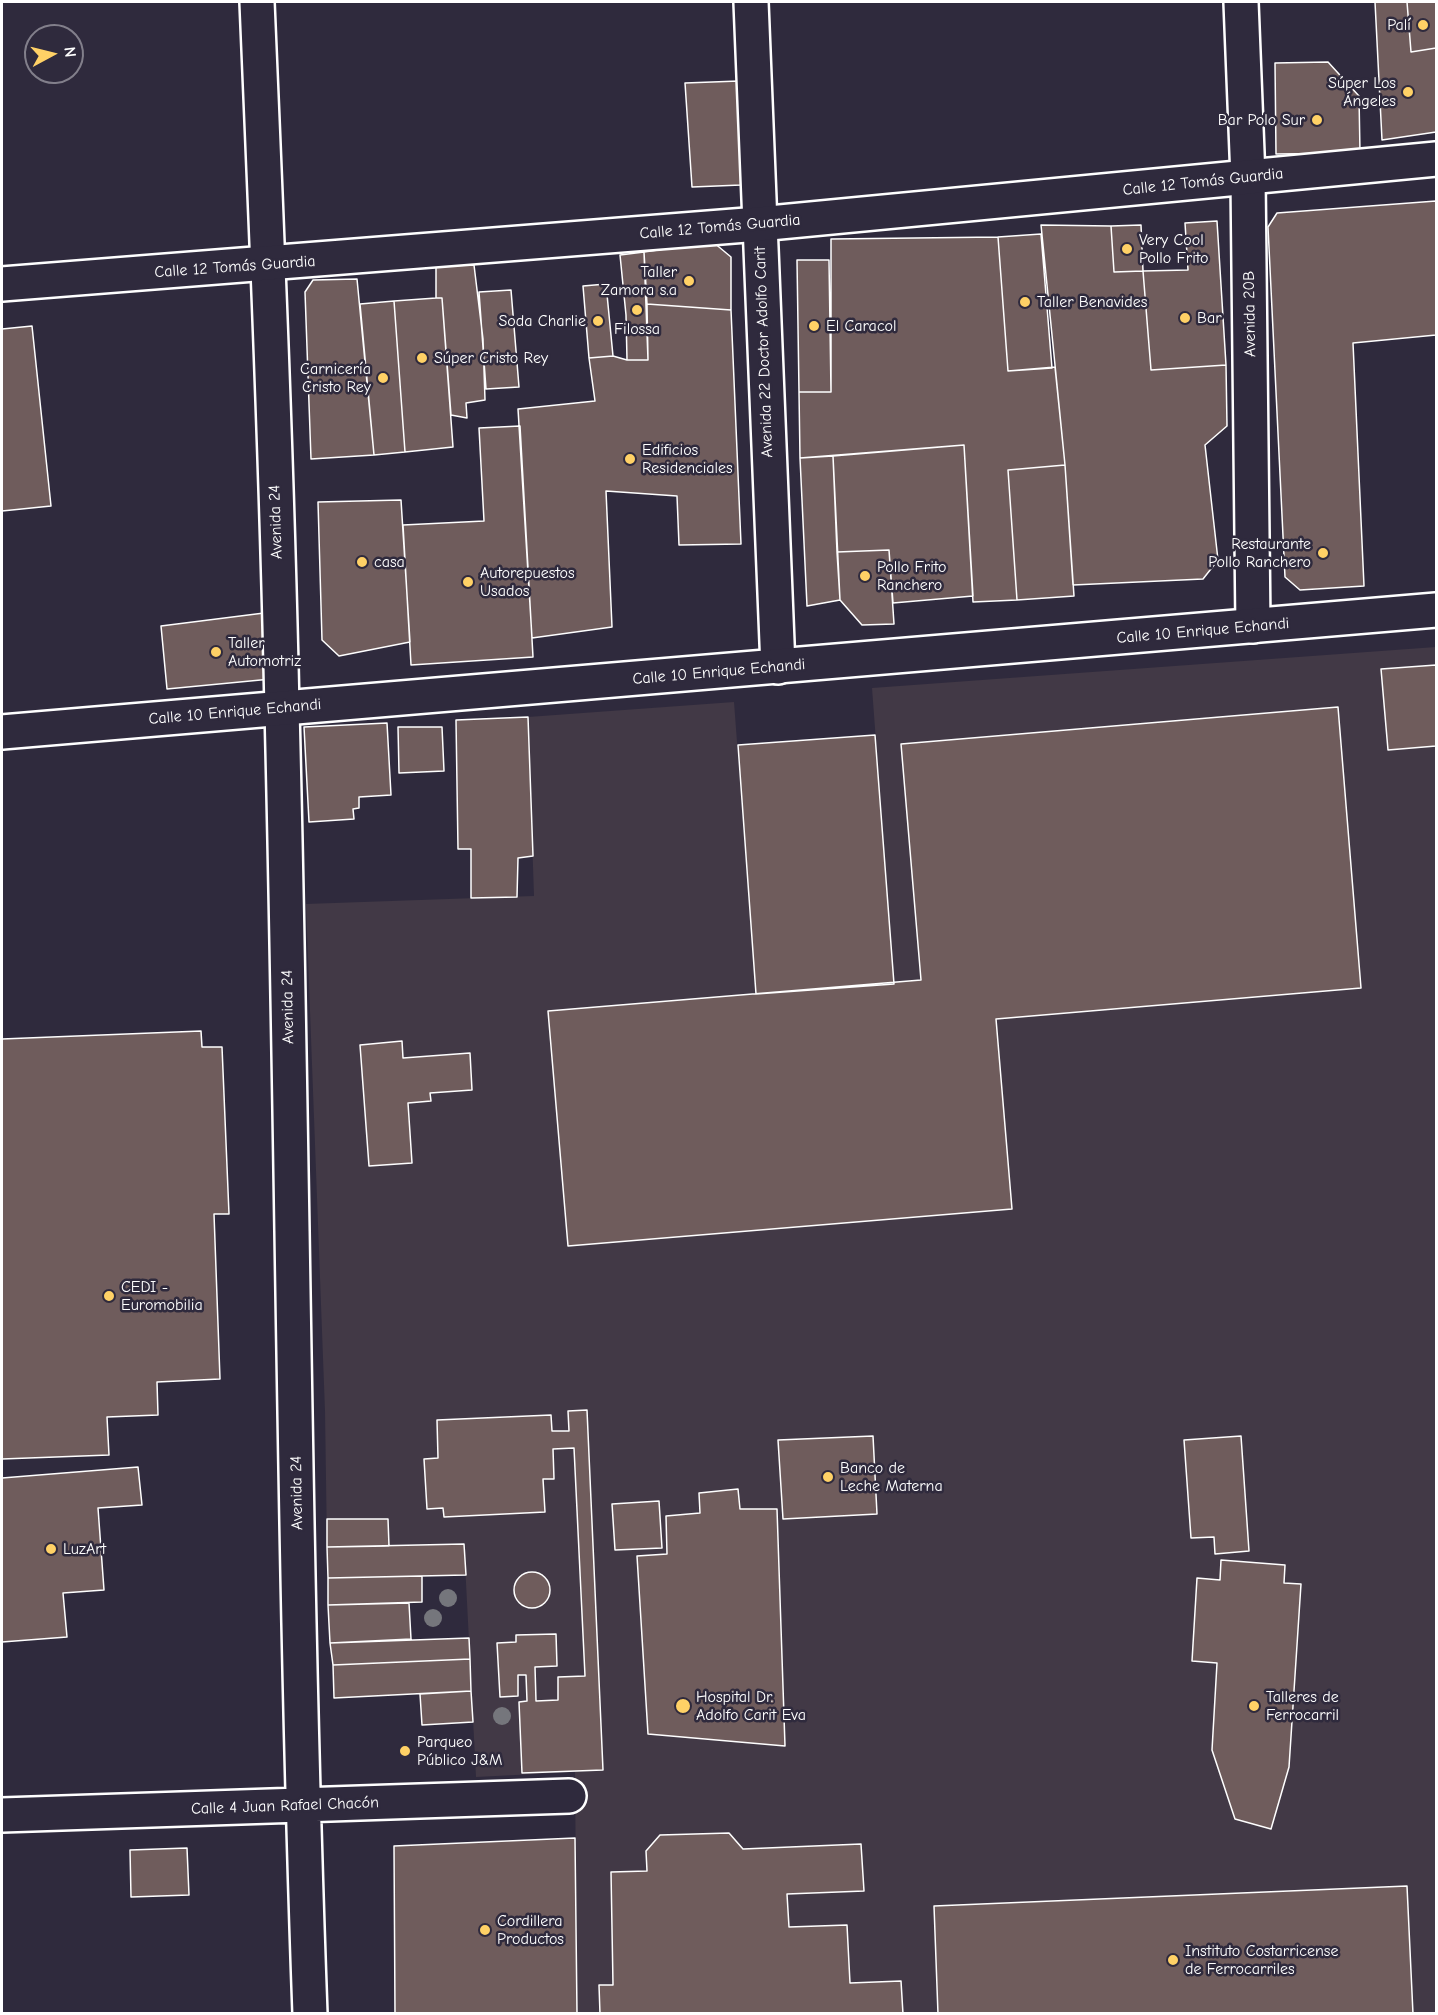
<!DOCTYPE html>
<html>
<head>
<meta charset="utf-8">
<style>
	body { margin:0 }
	#map { position:relative; width:1438px; height:2015px; overflow:hidden; background:#2f2a3d; font-family:"Comic Neue",sans-serif }
	canvas { display:block }
	.frame { position:absolute; inset:0; border:3px solid #fff; pointer-events:none }
	.north { position:absolute; left:24px; top:24px; width:60px; height:60px; box-sizing:border-box; background:#2f2a3d; border:2px solid #827f8b; border-radius:50%; rotate:83deg; font-size:16px; font-weight:700; line-height:24px; text-align:center; color:#fff }
	.north::after { content:''; display:block; margin:auto; width:21px; height:27px; background:#ffd166; clip-path:polygon(50% 0,100% 100%,50% 72%,0 100%) }
</style>
</head>
<body>
<div id="map">
<canvas width="1438" height="2015"></canvas>
<div class="frame"></div>
<div class="north">N</div>
</div>
<script>
const c = document.querySelector('canvas').getContext('2d');
c.lineJoin = 'round';
function paint(path, color) { c.fillStyle = color; c.fill(path, 'evenodd'); }
function trace(path, color, width, dash) { c.strokeStyle = color; c.lineWidth = width; c.lineCap = dash ? 'butt' : 'round'; c.setLineDash(dash || []); c.stroke(path); }
function write(font, color, halo, rows, align = 'center') {
  c.font = font + ' "Comic Neue",sans-serif'; c.lineWidth = 5; c.setLineDash([]); c.textBaseline = 'middle'; c.strokeStyle = halo; c.fillStyle = color; for (const [text, x, y, turn = 0] of rows) {
    c.save(); c.translate(x, y); c.rotate((+turn || 0) * Math.PI / 180); c.textAlign = isNaN(turn) ? turn : align; if (halo) c.strokeText(text, 0, 0); c.fillText(text, 0, 0); c.restore();
  }
}
const built = new Path2D(`
	M1436,647V2013H577L575,1772L476,1777L464,1544L327,1547L325,1411L306,904L534,896L528,717L734,702L756,994L894,983L872,688Z`);
const building = new Path2D(`
	M1375,2H1407L1411,52L1436,48V132L1382,140Z
	M1407,2H1436V48L1411,52Z
	M1328,62L1359,96L1360,153L1276,154L1275,63Z
	M739,81L741,185L692,187L685,83Z
	M1436,201V335L1353,343L1364,586L1300,590L1285,577L1268,227L1277,213Z
	M1217,221L1226,365L1151,370L1143,271L1188,270L1185,223Z
	M1041,225L1111,226L1114,272L1143,271L1151,370L1226,365L1227,426L1205,445L1218,560L1203,579L1073,585L1065,465Z
	M1141,225L1143,271L1114,272L1111,226Z
	M1041,234L1052,368L1008,371L998,237Z
	M998,237L1008,371L1055,367L1065,465L1008,470L1017,600L973,602L964,445L800,458L799,392H831V239Z
	M713,242L731,257V310L647,304L644,252Z
	M644,252L648,360H627L626,315L620,255Z
	M797,260H829L831,392H799Z
	M474,265L483,339L485,400L466,403L467,418L451,415L442,298H436V266Z
	M357,279L374,455L311,459L305,292L313,280Z
	M606,284L613,356L589,358L583,286Z
	M511,290L519,387L486,389L479,292Z
	M436,298H442L453,447L405,452L394,301Z
	M394,301L405,452L374,455L360,304Z
	M647,304L731,310L741,544L679,545L677,496L606,491L612,627L532,638L518,409L595,401L589,358L613,356L627,360H648Z
	M32,326L51,506L2,511V329Z
	M520,426L533,657L411,665L403,525L484,521L479,428Z
	M964,445L973,596L893,603L889,550L837,552L833,456Z
	M833,456L840,600L807,606L800,458Z
	M1065,465L1074,596L1017,600L1008,470Z
	M401,500L410,642L339,656L322,640L318,502Z
	M889,550L894,624L862,625L840,600L837,552Z
	M264,613L271,679L167,689L161,626Z
	M1436,665V746L1388,750L1381,669Z
	M1338,707L1361,988L996,1019L1012,1209L568,1246L548,1011L921,980L901,744Z
	M528,717L533,856L518,858L517,897L471,898V849H458L456,720Z
	M387,723L391,795L359,797V808L353,809L354,819L309,822L304,727Z
	M398,727H442L444,771L399,773Z
	M875,735L894,984L756,994L738,745Z
	M201,1031L202,1047H222L229,1214H214L220,1379L157,1382L158,1415L107,1417L109,1455L2,1459V1039Z
	M402,1041L403,1058L470,1053L472,1090L430,1093L431,1101L408,1103L412,1163L369,1166L360,1045Z
	M587,1410L603,1770L522,1773L519,1702L527,1701L526,1675H518V1696L500,1697L497,1643L516,1642V1635L556,1634L557,1666L535,1667L536,1701L558,1700V1677L585,1676L574,1448L553,1449L554,1479H543L545,1512L444,1517L443,1508L427,1509L424,1459L438,1458L437,1420L551,1415L552,1431H569L568,1411Z
	M873,1436L877,1514L783,1519L778,1440Z
	M1241,1436L1249,1551L1215,1554L1214,1537L1191,1538L1184,1440Z
	M138,1467L142,1505L98,1508L104,1590L63,1593L67,1637L2,1642V1478Z
	M738,1489L740,1509H777L785,1746L648,1734L637,1556L667,1554L666,1516L700,1513L699,1493Z
	M659,1501L662,1548L615,1550L612,1504Z
	M327,1519H388L389,1546L327,1547Z
	M464,1544L466,1575L328,1578L327,1547Z
	M1221,1560L1285,1565L1284,1583L1301,1584L1289,1767L1271,1829L1235,1819L1212,1750L1217,1663L1192,1661L1197,1578L1220,1580Z
	M514 1590a18 18 0 1 1 36 0a18 18 0 1 1-36 0Z
	M422,1576V1602L328,1605V1578Z
	M409,1603L411,1639L330,1643L328,1605Z
	M469,1638L470,1659L333,1665L330,1643Z
	M470,1659L471,1691L334,1698L333,1665Z
	M471,1691L473,1722L422,1725L420,1694Z
	M729,1833L743,1849L861,1844L864,1891L787,1894L789,1927L847,1925L850,1983L901,1981L903,2014H600L599,1985H613L611,1872L647,1871L646,1851L660,1835Z
	M575,1838L577,2014H395L394,1846Z
	M187,1848L189,1895L131,1897L130,1850Z
	M1407,1886L1413,2014H938L934,1906Z`);
const street = new Path2D(`
	M257,2C267,237 277,473 282,709C293,1144 294,1579 310,2014
	M751,2L778,667
	M1241,2L1248,178L1253,626
	M2,1815L569,1796`);
const secondary = new Path2D(`
	M2,284L759,224L1436,159
	M2,732L1436,610`);
const trees = [
	[448,1598],
	[433,1618],
	[502,1716]
];
const markers = [
	[1423,25,6,"#ffd166"],
	[1408,92,6,"#ffd166"],
	[1317,120,6,"#ffd166"],
	[1127,249,6,"#ffd166"],
	[689,281,6,"#ffd166"],
	[1025,302,6,"#ffd166"],
	[637,310,6,"#ffd166"],
	[1185,318,6,"#ffd166"],
	[598,321,6,"#ffd166"],
	[814,326,6,"#ffd166"],
	[422,358,6,"#ffd166"],
	[383,378,6,"#ffd166"],
	[630,459,6,"#ffd166"],
	[1323,553,6,"#ffd166"],
	[362,562,6,"#ffd166"],
	[865,576,6,"#ffd166"],
	[468,582,6,"#ffd166"],
	[216,652,6,"#ffd166"],
	[109,1296,6,"#ffd166"],
	[828,1477,6,"#ffd166"],
	[51,1549,6,"#ffd166"],
	[683,1706,8,"#ffd166"],
	[1254,1706,6,"#ffd166"],
	[405,1751,6,"#ffd166"],
	[485,1930,6,"#ffd166"],
	[1173,1960,6,"#ffd166"]
];
const poiNames = [
	["Palí",1411,25,"right"],
	["Súper Los",1396,83,"right"],
	["Ángeles",1396,101,"right"],
	["Bar Polo Sur",1305,120,"right"],
	["Very Cool",1139,240],
	["Pollo Frito",1139,258],
	["Taller",677,272,"right"],
	["Zamora s.a",677,290,"right"],
	["Taller Benavides",1037,302],
	["Bar",1197,318],
	["Soda Charlie",586,321,"right"],
	["El Caracol",826,326],
	["Filossa",637,329,"center"],
	["Súper Cristo Rey",434,358],
	["Carnicería",371,369,"right"],
	["Cristo Rey",371,387,"right"],
	["Edificios",642,450],
	["Residenciales",642,468],
	["Restaurante",1311,544,"right"],
	["Pollo Ranchero",1311,562,"right"],
	["casa",374,562],
	["Pollo Frito",877,567],
	["Ranchero",877,585],
	["Autorepuestos",480,573],
	["Usados",480,591],
	["Taller",228,643],
	["Automotriz",228,661],
	["CEDI -",121,1287],
	["Euromobilia",121,1305],
	["Banco de",840,1468],
	["Leche Materna",840,1486],
	["LuzArt",63,1549],
	["Hospital Dr.",696,1697],
	["Adolfo Carit Eva",696,1715],
	["Talleres de",1266,1697],
	["Ferrocarril",1266,1715],
	["Parqueo",417,1742],
	["Público J&M",417,1760],
	["Cordillera",497,1921],
	["Productos",497,1939],
	["Instituto Costarricense",1185,1951],
	["de Ferrocarriles",1185,1969]
];
const streetNames = [
	["Calle 12 Tomás Guardia",1203,182,-6],
	["Calle 12 Tomás Guardia",720,227,-5],
	["Calle 12 Tomás Guardia",235,267,-4],
	["Avenida 20B",1250,314,-91],
	["Avenida 22 Doctor Adolfo Carit",764,352,-92],
	["Avenida 24",276,522,-92],
	["Calle 10 Enrique Echandi",1203,631,-5],
	["Calle 10 Enrique Echandi",719,672,-5],
	["Calle 10 Enrique Echandi",235,712,-5],
	["Avenida 24",288,1007,-91],
	["Avenida 24",297,1493,-91],
	["Calle 4 Juan Rafael Chacón",285,1806,-2]
];
paint(built, '#423946');
paint(building, '#6f5c5c');
trace(building, '#fff', 1.5);
trace(street, '#fff', 38);
trace(secondary, '#fff', 38);
trace(street, '#2f2a3d', 33);
trace(secondary, '#2f2a3d', 33);
c.fillStyle = '#75767c';
for (const [x, y] of trees) { c.beginPath(); c.arc(x, y, 9, 0, 2 * Math.PI); c.fill(); }
for (const [x, y, r, color] of markers) { const dot = new Path2D(); dot.arc(x, y, r, 0, 2 * Math.PI); c.fillStyle = color; c.fill(dot); trace(dot, '#2f2a3d', 2); }
write('16px', '#fff', '#2f2a3d', poiNames, 'left');
write('16px', '#fff', '#2f2a3d', streetNames);
</script>
</body>
</html>
